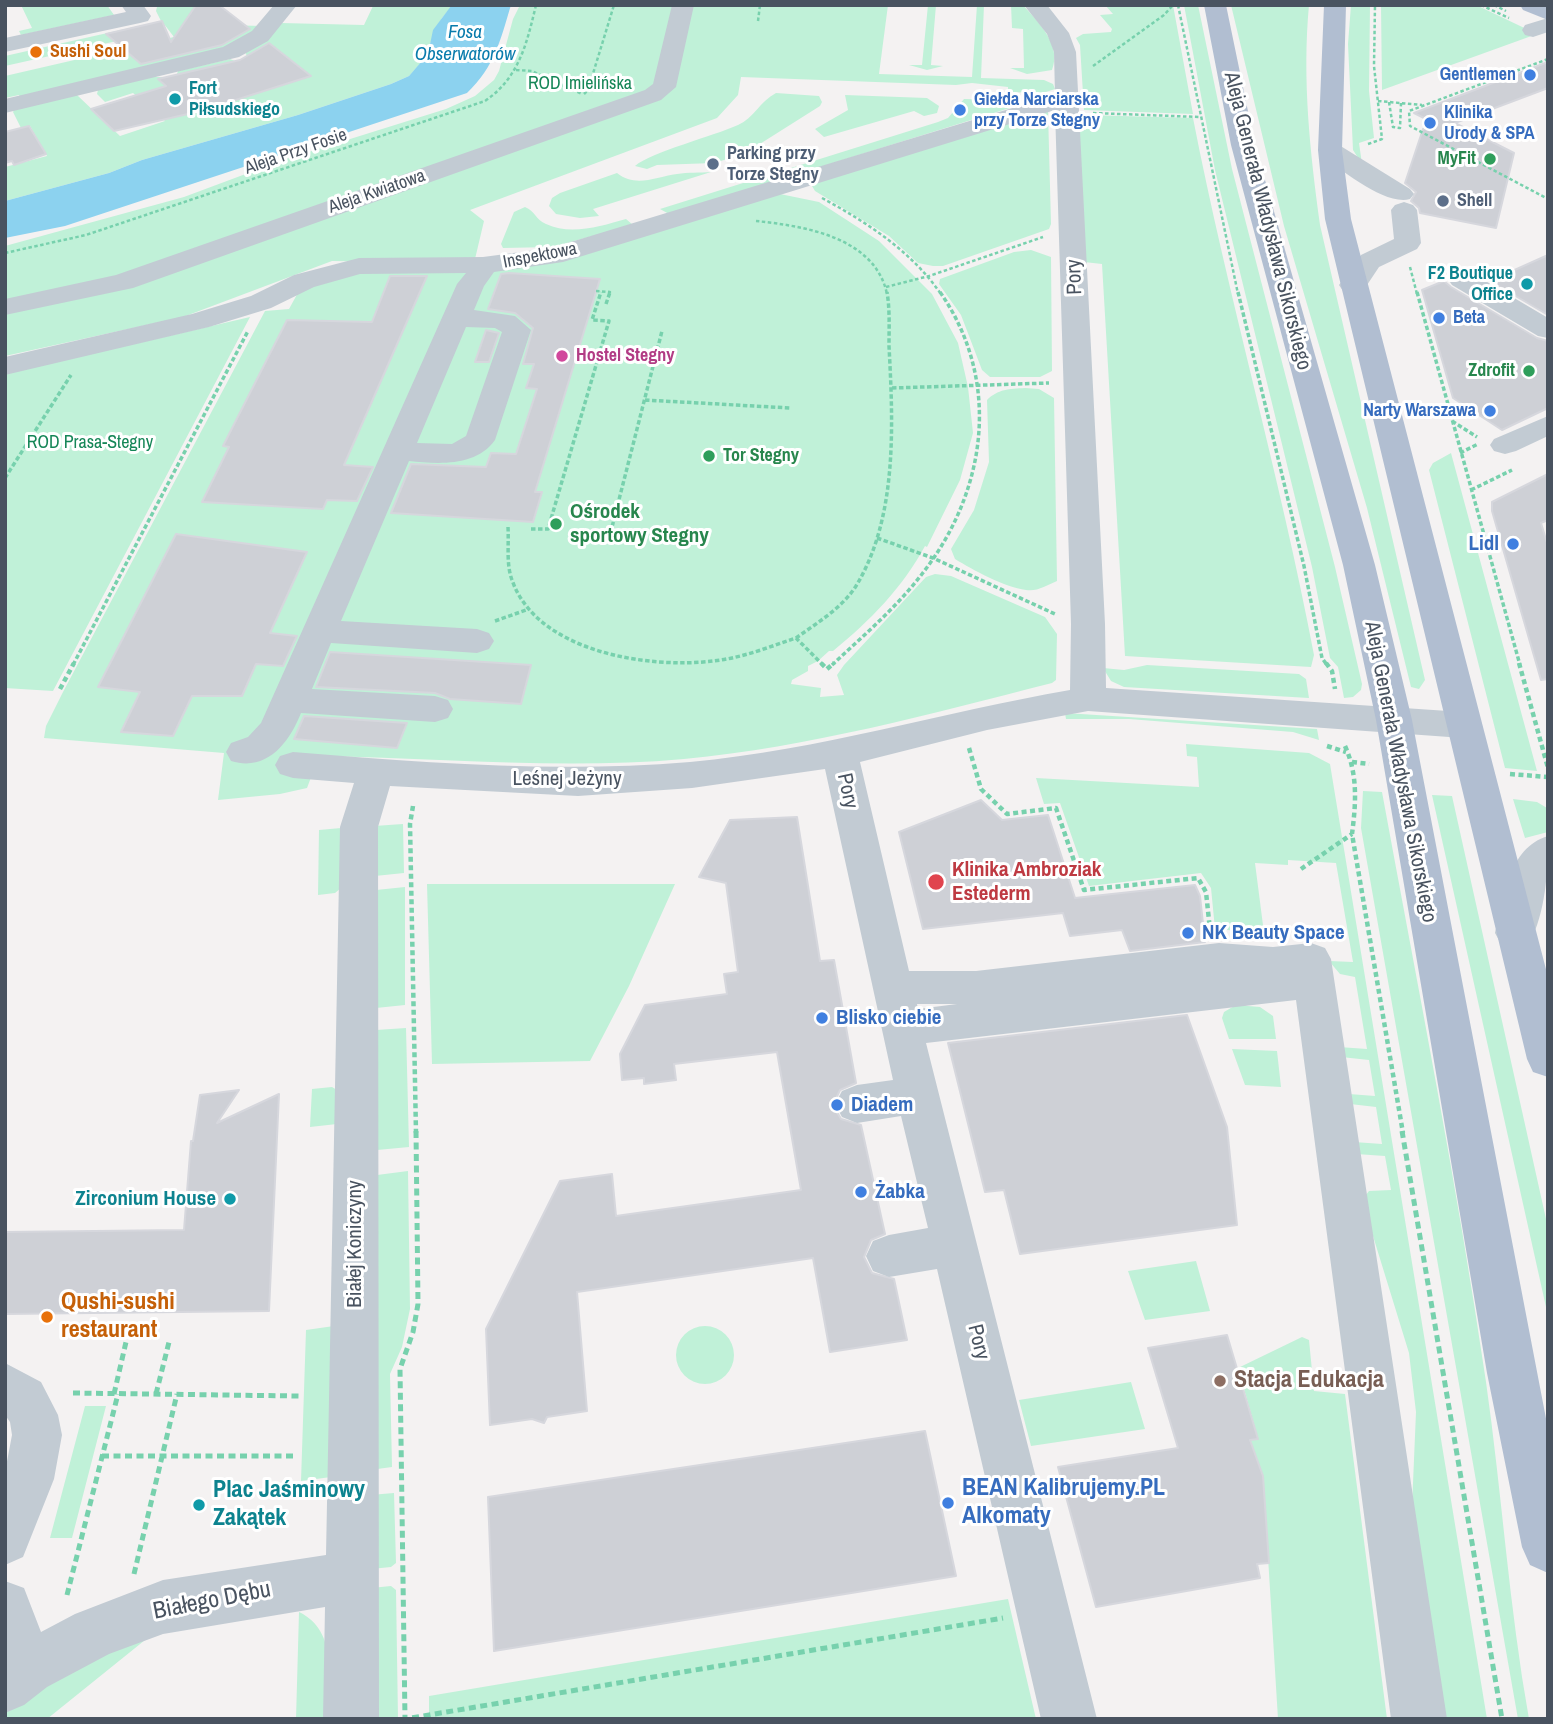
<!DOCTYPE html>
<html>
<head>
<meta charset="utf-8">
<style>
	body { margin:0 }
	#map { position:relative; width:1553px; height:1724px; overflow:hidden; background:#f4f2f2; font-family:"Archivo Narrow",sans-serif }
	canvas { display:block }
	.frame { position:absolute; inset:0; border:7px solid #495360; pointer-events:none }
</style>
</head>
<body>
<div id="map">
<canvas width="1553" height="1724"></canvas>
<div class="frame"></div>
</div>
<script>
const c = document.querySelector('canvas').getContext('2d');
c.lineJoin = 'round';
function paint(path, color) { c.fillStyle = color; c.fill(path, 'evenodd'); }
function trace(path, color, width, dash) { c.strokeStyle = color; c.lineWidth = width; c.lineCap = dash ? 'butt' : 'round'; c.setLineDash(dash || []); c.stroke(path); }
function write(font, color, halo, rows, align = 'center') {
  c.font = font + ' "Archivo Narrow",sans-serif'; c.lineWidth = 6; c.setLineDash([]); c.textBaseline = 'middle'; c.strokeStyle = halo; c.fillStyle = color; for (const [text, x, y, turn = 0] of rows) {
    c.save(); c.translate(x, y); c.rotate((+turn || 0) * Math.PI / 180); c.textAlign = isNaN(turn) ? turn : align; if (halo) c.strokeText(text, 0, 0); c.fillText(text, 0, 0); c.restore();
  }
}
const green = new Path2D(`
	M21,5H107L114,15L21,35L19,31L32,28Z
	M164,5H196L184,24L263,26L232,47L21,99L19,95L5,98V76L174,37L164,24L166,30L5,66V56L161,21L156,11L157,7Z
	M353,5L452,6L442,18L429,46V54L409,76L391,84L298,115L142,160L109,173L5,201V167L47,156L30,126L21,128L13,112L14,110L77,95L120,136L165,121L133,93L105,102L97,94L98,90L149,77H176L178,71L230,59L240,63L310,76L277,49L248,58L245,52L281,23L364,25L373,6Z
	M520,5H888L879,74L972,77L977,5H984L981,78L1044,80L1053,84L1055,89L1043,93L1008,92V87L972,83L956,85L741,77L738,95L717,118L470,210L484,221L475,259L467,263L332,261L183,317L5,356V246L184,197L283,160L446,109L475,96L494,80L499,71L513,19Z
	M928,5H936L931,65L943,66L927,70L909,65H922Z
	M1011,5H1023C1039,23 1062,45 1052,70L1027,74L1010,68H1024L1023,29L1012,28Z
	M1105,5H1173L1193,114L1084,110L1080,45L1076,38L1083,34L1111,32L1112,29L1100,15L1113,14Z
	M1184,5H1198L1232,169L1335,567L1362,684L1361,690L1353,697L1344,698L1338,667L1330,658L1312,567L1215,170Z
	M1231,5H1309C1302,79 1310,152 1320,225L1425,680L1419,689L1411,687L1367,508L1284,226Z
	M1351,5H1370L1369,91L1374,138L1359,143L1362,164L1353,150L1348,44Z
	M1381,5H1476L1537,34L1382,90Z
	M776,93L819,96L822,102L820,106L744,154L714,163L657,165L647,169L635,166C651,152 714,136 738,125C754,118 760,101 776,93Z
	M845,95L927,98L939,106L937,113L924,116L914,111L824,137L815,129L848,110Z
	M964,99L1005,100L1012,102L1013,107L669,214L660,209L938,122L948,118Z
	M1048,111L1051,224L1049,229L943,266H933L918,263L889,236L815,191L812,186L816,181Z
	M1085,115L1193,118C1228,298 1280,475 1314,655L1311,667L1125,656L1102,264L1084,262L1079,130H1086Z
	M711,172L593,209L599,216L580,218L556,214L549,206L552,198L560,193L617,173C636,188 655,177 677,174C688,172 700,173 711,172Z
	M780,194L819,202L879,241L932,294L958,343L968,387L973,433L960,480L927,547L925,546C903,587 870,621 833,651H829L818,661L808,666V671L792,680L791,684L821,688L820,697L844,695L837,675L844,665L926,577L935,574L951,576L1045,617L1057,634L1056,680L1052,683C930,714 810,747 684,759C562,770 441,758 319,756L307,788L280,794L218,800L224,753L44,738L46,726L63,692L265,311L289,309L300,289L354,273L483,265Z
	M525,207C535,211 536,220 546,224C571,236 601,226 626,219L633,225L552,247L503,248L501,244L514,212Z
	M1031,250L1051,257L1052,371L1040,377H990L982,370L961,315L939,284L940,279L1014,252Z
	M250,317L53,691L5,688V374Z
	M1025,388L1039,389L1054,398L1057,581C1047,585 1037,592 1026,590C1004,587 973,570 955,559L951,549L974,510L989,462L987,400C998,389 1009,389 1025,388Z
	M1451,453L1537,771L1505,768L1429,470L1433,463Z
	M1147,665L1299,674L1306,679L1309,698L1124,687L1111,681L1103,668L1124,670Z
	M1065,713L1317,729L1319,740L1293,732L1129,719H1066Z
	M1186,744L1309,753L1330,764L1487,1719H1436L1410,1554L1416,1412L1409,1353L1365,1210L1366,1195L1369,1191L1391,1190L1385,1156L1356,1154L1354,1142L1382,1144L1376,1107L1350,1104L1349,1094L1375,1096L1369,1060L1341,1057L1339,1047L1367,1049L1355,977L1340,974L1329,961L1353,962L1336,863L1288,860V865L1255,863L1264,933L1215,929L1211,888L1201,873L1089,886L1060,803L1044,804L1036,778L1199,787L1197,757L1187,756Z
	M1363,791L1382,792C1418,988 1457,1184 1486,1382C1502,1494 1509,1607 1529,1719H1518L1361,828Z
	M1432,795L1452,796L1548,1228V1316Z
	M1513,799L1537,802L1547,808L1548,832L1525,838Z
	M403,824L404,873L375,876L374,826Z
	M341,828V888L335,893L318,895L319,830Z
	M427,884H675L629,986L590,1061L432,1064Z
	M405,887V1005L376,1008V890Z
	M1236,1005L1260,1007L1273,1016L1276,1039H1229L1222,1018L1224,1012Z
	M406,1028L409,1147L377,1150L376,1030Z
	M1232,1049L1277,1051L1281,1087L1245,1085Z
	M332,1087L337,1090V1124L310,1127L312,1089Z
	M408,1171L410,1309L402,1347L390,1374L392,1467L370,1470L377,1175Z
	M1196,1261L1210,1311L1145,1320L1128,1271Z
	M334,1326L331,1477L301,1481L306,1330Z
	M676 1355a29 29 0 1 1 58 0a29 29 0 1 1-58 0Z
	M1302,1337L1309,1340L1314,1391L1345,1394L1387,1719H1278L1263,1476L1250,1440L1258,1438L1238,1368Z
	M1131,1382L1145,1429L1031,1446L1019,1400Z
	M85,1406H106L72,1538H50Z
	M394,1493L396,1563L391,1567L371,1569L370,1495Z
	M391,1586L396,1590L398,1719H375L371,1588Z
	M1008,1599L1036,1719H429V1696Z
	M299,1612C339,1631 328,1681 328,1719H296Z
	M155,1632L47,1719H5V1713L55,1678Z`);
const water = new Path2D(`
	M446,5H511C500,41 495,66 467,93L65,226L5,238V201L109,173L142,160L298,115L391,84L409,76L428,54L433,30L451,6Z`);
const building = new Path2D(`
	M196,5H219L250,29L222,45L141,64L106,34L162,21L171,42Z
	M269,43L311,76L201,111L114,131L91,109L166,86L158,79L240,60Z
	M1548,62V88L1455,123L1514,153L1496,228L1420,213L1419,208L1411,201L1416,192L1405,183L1423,129L1436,124L1414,113Z
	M29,126L46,154L14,165L12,161L5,163V132Z
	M1548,255V315L1490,281Z
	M509,273L600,279L535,492H542L533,522L391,513L411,464L486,467L491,453L516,454L537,389L526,388L534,364H523L533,328L515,313L488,309L501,274Z
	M390,276H427L344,465L373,467L357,501L327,500L323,509L202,502L229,447L223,446L287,320L372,322Z
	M1444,281L1451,287L1537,338L1548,341V408L1502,430L1453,398L1422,290Z
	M486,330L499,333L489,362H475Z
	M1548,474V520L1541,523L1548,546V679L1541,680L1492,511V502Z
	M176,534L307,552L270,633L297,636L283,666L256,664L242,696H192L173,736L121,732L140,692L98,687Z
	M330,652L531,665L521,704L450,699L435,693L316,687Z
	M304,716L407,723L397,748L294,739Z
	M981,800L1002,820L1048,815L1075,898L1195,885L1200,896L1205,942L1130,951L1122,930L1070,936L1063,913L923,929L899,832Z
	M797,817L820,961L834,960L856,1083L840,1090L833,1105L841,1119L861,1125L885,1234L871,1240L864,1257L872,1273L894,1279L907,1340L830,1352L813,1258L577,1292L587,1411L547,1417L544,1423L532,1419L490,1425L486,1329L560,1181L612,1174L616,1216L801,1190L777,1052L674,1064L676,1080L644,1084V1078L622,1080L620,1054L645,1005L727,994L724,974L738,972L726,883L699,877L730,820Z
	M1187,1015L1227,1127L1237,1225L1020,1254L1004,1190L985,1192L948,1043Z
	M239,1090L217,1123L279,1094L269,1311L5,1314V1232L184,1230L191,1141H193L200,1095Z
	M1227,1335L1258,1439L1250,1440L1263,1476L1269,1563L1257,1564L1260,1578L1096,1607L1058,1467L1178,1448L1148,1348Z
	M925,1431L956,1576L494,1651L488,1497Z`);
const pathFar3 = new Path2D(`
	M1178,5L1238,294
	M1481,5L1509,18
	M1494,5L1506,11
	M758,21L760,5
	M1548,59L1409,111L1410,126L1548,199
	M1093,66L1164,15L1173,5
	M516,70L532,71L582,94
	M584,94L588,90L614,5
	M1378,101L1422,105
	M1389,102L1393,127L1400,128L1401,103
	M1093,113L1199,117
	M1368,144L1382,139L1374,66L1375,5
	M822,198C868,223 911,251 941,294
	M756,221C804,226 875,237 887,294
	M5,253L86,235L485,101C519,78 527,43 536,5
	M1410,267L1417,294
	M886,287L929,276L1043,237
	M596,291L610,292L609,294`);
const pathFar2 = new Path2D(`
	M1238,292L1304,566L1322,658L1327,665
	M1417,292L1520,665
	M606,304L610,292
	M892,388L1049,383
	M645,400L790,408
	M1452,421L1477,437
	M1460,453L1478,444
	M5,478L71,375
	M1471,490L1512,470
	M508,527C509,545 506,564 512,580C537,652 648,669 713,661C742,658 769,647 796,638L823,665
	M531,529H548L609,321L592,320L601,292
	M602,530L611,531L662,331
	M877,538L933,558L1055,614
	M495,621L529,609
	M796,638C817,623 842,608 856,586C898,517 893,423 889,346C889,328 890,310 887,292
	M73,665L248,331
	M832,665C863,636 896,608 922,574C987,491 1002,381 940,292`);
const pathFar1 = new Path2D(`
	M821,663L827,669L834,663
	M1326,663L1332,671L1335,689
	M1519,663L1548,768
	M60,689L74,663
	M1327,746L1346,752
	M1345,746C1358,775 1356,803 1352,834L1403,1133
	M969,748L981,789L1007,814L1056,808L1084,890L1198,878L1206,892L1210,930
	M1352,762L1369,764
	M1510,774L1548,777
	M413,806L410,824L416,1133
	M1301,869L1352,834`);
const path = new Path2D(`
	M416,1131L418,1304L413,1332L400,1369L405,1719L1003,1618
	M1402,1131L1502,1719
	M73,1393L299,1396
	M114,1394L126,1342
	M156,1394L169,1342
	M102,1456H297
	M134,1574L177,1394
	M67,1595L118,1394`);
const minor = new Path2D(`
	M121,5H143L151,16L148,21L140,23L5,52V38L126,12Z
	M274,5H297L268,41L239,57L5,113V99L223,47L252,31Z
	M672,5H694L676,87L661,100L133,288L5,315V299L116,275L645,90L653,84Z
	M1024,5H1047L1069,33L1076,52L1105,624L1106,688L1463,712L1476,716L1481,725L1476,734L1463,738L1088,711L987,730L860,762L909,971H976L1219,943L1273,947L1311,943L1325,948L1331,959L1447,1719H1391L1296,1000L926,1043L1097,1719H1041L937,1269L889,1277L873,1271L866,1256L873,1241L889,1235L928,1228L901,1116L857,1123L842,1117L835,1104L842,1091L857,1085L893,1080L825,769L692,788L578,796L390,786L378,827L379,1719H323L325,1607L163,1634L109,1654L47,1687L24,1705L5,1713V1581L24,1588L41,1632L75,1614L163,1580L326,1555L340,827L354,783L293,778L280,774L275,765L280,756L293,752C425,763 558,773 690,762C820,750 943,712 1070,690L1071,624L1055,110L563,262L494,272L484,286L474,310L515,316L531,330L495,440C476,467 438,464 409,461L341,621L477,629L489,633L494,641L489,649L477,653L331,643L312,689L435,696L448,700L453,709L448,718L435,722L301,713C289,743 267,772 231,761L226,752L231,743L248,737L261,723L457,284L466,273L360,274L314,287L271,308L209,327L5,375V357L192,314L251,296L294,275L359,258L483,257L551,248L1055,95L1054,52L1047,34ZM466,327L495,328L502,332L466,436L452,444L417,443ZM917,1004H957L918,1009Z
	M1548,18V32L1533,37L1525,35L1522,30L1525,25Z
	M1330,143L1339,145L1410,189L1414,194L1410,199C1385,206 1342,170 1321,155L1318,150L1321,145Z
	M1404,202L1413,205L1417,210L1421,243L1417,249L1379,267L1363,291L1353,293L1343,291L1339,285L1361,255L1394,239L1391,210L1395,205Z
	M1462,271L1472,273L1548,318V338L1538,336L1452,285L1448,279L1452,273Z
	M1548,416V436L1516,451L1505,454L1494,451L1490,445L1494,439Z
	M1548,836C1548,871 1546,912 1529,944L1515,949L1501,944L1495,933C1504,898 1508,848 1548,836Z
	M5,1363L41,1382L58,1415L62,1435L54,1479L23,1557L5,1565V1472L12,1435L10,1422L5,1415Z`);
const major = new Path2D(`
	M1204,5H1226L1255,145L1375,565L1412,720L1548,1429V1573L1530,1565L1522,1547L1487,1373L1376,720L1343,565L1231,145Z
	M1324,5H1346L1342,150L1351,219L1548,977V1077L1533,1072L1527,1059L1325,219L1318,150Z
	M1520,5H1548V20L1523,10Z`);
const markers = [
	[36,52,7,"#e8710a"],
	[1530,75,7,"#3f7fe0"],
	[175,99,7,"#0f9aa8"],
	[960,110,7,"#3f7fe0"],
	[1430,123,7,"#3f7fe0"],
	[1490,159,7,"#2e9e5b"],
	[713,164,7,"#5c6f8a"],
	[1443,201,7,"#5c6f8a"],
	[1527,284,7,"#0f9aa8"],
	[1439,318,7,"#3f7fe0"],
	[562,356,7,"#d1479c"],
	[1529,371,7,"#2e9e5b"],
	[1490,411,7,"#3f7fe0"],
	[709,456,7,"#2e9e5b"],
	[556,524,7,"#2e9e5b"],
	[1513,544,7,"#3f7fe0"],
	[936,882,9,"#e0444e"],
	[1188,933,7,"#3f7fe0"],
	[822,1018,7,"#3f7fe0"],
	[837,1105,7,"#3f7fe0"],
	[861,1192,7,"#3f7fe0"],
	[230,1199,7,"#0f9aa8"],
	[47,1317,7,"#e8710a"],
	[1220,1381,7,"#8d6e63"],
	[948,1503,7,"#3f7fe0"],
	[199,1505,7,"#0f9aa8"]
];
const farFoodnames = [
	["Sushi Soul",50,52]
];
const farShopnames = [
	["Gentlemen",1516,75,"right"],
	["Giełda Narciarska",974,100],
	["przy Torze Stegny",974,121],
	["Klinika",1444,113],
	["Urody & SPA",1444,134],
	["Beta",1453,318],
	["Narty Warszawa",1476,411,"right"]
];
const farParknames = [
	["ROD Imielińska",580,84],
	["ROD Prasa-Stegny",90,443]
];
const farCulturenames = [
	["Fort",189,89],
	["Piłsudskiego",189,110],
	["F2 Boutique",1513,274,"right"],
	["Office",1513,295,"right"]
];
const farStreetnames = [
	["Aleja Przy Fosie",296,152,-19],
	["Aleja Kwiatowa",377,192,-19],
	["Inspektowa",540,256,-11]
];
const farServicenames = [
	["Parking przy",727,154],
	["Torze Stegny",727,175],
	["Shell",1457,201]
];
const farLeisurenames = [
	["MyFit",1476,159],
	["Zdrofit",1515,371],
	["Tor Stegny",723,456,"left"]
];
const farHotelnames = [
	["Hostel Stegny",576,356]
];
const farWaternames = [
	["Fosa",465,33],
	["Obserwatorów",465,55]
];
const streetNames = [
	["Aleja Generała Władysława Sikorskiego",1267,221,76],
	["Pory",1075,277,-92],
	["Aleja Generała Władysława Sikorskiego",1400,772,79],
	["Leśnej Jeżyny",567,779],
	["Pory",847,791,78],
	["Białej Koniczyny",355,1244,-90],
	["Pory",978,1342,76]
];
const leisureNames = [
	["Ośrodek",570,512],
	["sportowy Stegny",570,536]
];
const shopNames = [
	["Lidl",1499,544,"right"],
	["NK Beauty Space",1202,933],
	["Blisko ciebie",836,1018],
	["Diadem",851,1105],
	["Żabka",875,1192]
];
const healthNames = [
	["Klinika Ambroziak",952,870],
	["Estederm",952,894]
];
const cultureNames = [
	["Zirconium House",216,1199]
];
const nearFoodnames = [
	["Qushi-sushi",61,1303],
	["restaurant",61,1331]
];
const nearEducationnames = [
	["Stacja Edukacja",1234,1381]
];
const nearShopnames = [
	["BEAN Kalibrujemy.PL",962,1489],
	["Alkomaty",962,1517]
];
const nearCulturenames = [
	["Plac Jaśminowy",213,1491],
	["Zakątek",213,1519]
];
const nearStreetnames = [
	["Białego Dębu",212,1601,-11]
];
paint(green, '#c0f1d8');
paint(water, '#8cd2ef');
paint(building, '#ced0d6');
trace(building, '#d6d7dd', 2);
trace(pathFar3, '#77d1ad', 2.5, [3.5, 2.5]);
trace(pathFar2, '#77d1ad', 3.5, [4.5, 2.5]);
trace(pathFar1, '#77d1ad', 4.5, [5, 3.5]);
trace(path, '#77d1ad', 5, [7, 4.5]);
paint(minor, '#c2cbd3');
paint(major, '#b1bed1');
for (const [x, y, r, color] of markers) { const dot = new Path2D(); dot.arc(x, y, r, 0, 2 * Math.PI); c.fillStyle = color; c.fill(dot); trace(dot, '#fff', 2.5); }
write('bold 18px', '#c56008', '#fff', farFoodnames, 'left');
write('bold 18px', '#366cbe', '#fff', farShopnames, 'left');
write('18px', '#158657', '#fff', farParknames);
write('bold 18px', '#0d838f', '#fff', farCulturenames, 'left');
write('18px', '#495360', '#fff', farStreetnames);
write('bold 18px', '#4e5e75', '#fff', farServicenames, 'left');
write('bold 18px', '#27864d', '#fff', farLeisurenames, 'right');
write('bold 18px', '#b23c85', '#fff', farHotelnames, 'left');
write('italic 19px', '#087bac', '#fff', farWaternames);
write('21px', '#495360', '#fff', streetNames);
write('bold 21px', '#27864d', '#fff', leisureNames, 'left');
write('bold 21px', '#366cbe', '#fff', shopNames, 'left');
write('bold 21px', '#be3a42', '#fff', healthNames, 'left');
write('bold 21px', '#0d838f', '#fff', cultureNames, 'right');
write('bold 24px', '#c56008', '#fff', nearFoodnames, 'left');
write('bold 24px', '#785e54', '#fff', nearEducationnames, 'left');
write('bold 24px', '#366cbe', '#fff', nearShopnames, 'left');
write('bold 24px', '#0d838f', '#fff', nearCulturenames, 'left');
write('24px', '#495360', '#fff', nearStreetnames);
</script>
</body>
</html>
